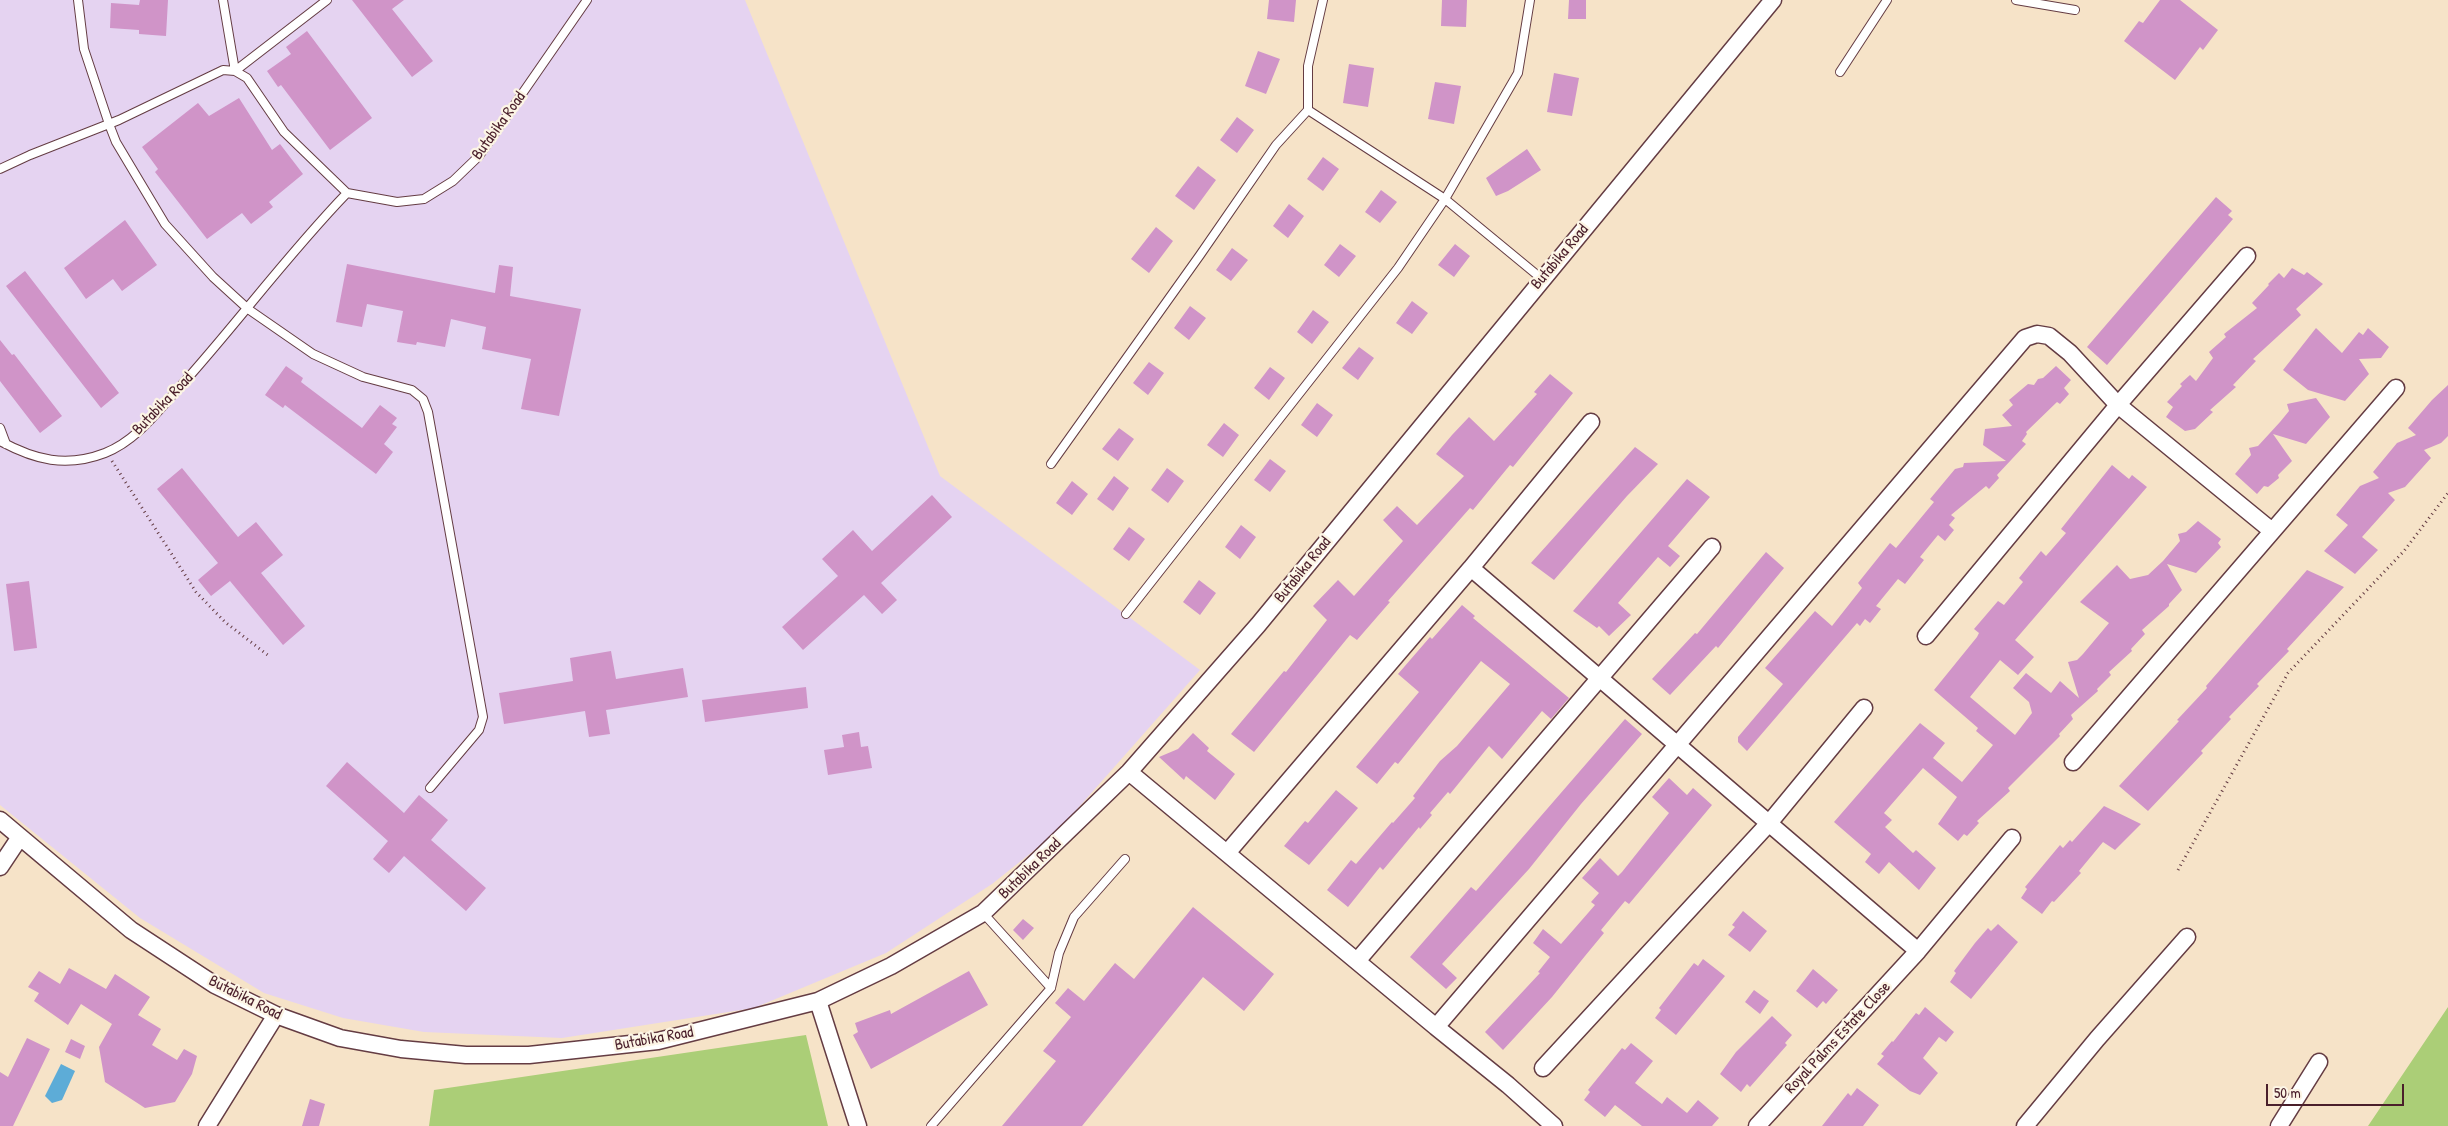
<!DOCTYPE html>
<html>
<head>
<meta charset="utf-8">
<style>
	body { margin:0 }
	#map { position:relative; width:2448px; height:1126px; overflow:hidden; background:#f6e3c8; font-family:"Patrick Hand",sans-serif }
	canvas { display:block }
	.scale { position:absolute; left:2266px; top:1084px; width:138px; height:22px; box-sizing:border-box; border:2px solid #4a1f2b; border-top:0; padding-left:6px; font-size:15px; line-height:18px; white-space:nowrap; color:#4a1f2b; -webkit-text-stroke:4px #fcf5e5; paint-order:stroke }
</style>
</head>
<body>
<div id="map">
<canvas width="2448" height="1126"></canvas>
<div class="scale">50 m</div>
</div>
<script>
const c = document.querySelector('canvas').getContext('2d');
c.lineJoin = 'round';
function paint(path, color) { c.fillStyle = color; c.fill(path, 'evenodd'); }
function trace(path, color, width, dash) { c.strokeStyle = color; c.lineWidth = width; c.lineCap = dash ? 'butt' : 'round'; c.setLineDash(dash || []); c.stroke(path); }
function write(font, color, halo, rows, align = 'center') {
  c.font = font + ' "Patrick Hand",sans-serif'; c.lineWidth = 4.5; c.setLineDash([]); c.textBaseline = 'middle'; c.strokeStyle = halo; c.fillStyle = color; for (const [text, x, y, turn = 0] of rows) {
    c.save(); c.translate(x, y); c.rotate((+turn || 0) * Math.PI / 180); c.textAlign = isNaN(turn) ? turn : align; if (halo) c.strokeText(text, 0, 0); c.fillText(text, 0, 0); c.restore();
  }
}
const built = new Path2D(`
	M0,0H745L940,476L1200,670L1056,833L992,884L886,953L754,1008L562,1038L424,1032L343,1018L264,993L140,918L0,805Z`);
const green = new Path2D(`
	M2448,1007V1126H2368Z
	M806,1035L828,1126H429L434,1090Z`);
const water = new Path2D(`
	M61,1064L75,1071L62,1100L52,1103L45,1096Z`);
const building = new Path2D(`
	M140,0H168L166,36L139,34V30L110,28L111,3L139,5Z
	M352,0H404L392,9L433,61L412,77Z
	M1269,0H1296L1294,22L1267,19Z
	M1442,0H1467L1466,27L1441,26Z
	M1569,0H1586V19H1568Z
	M2160,0H2180L2218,30L2203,50L2200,47L2175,80L2124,41L2139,21L2143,23Z
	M307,31L372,118L330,150L281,85L278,87L267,71L291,54L286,47Z
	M1258,51L1280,59L1266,94L1245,86Z
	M1349,64L1374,68L1368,107L1343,103Z
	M1554,73L1579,78L1572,116L1547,112Z
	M1435,82L1461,86L1454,124L1428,119Z
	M239,98L272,150L280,144L303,174L269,202L273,207L251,224L242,213L207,239L155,172L158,169L142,147L198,103L209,116Z
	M1237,117L1254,130L1237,153L1220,140Z
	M1527,149L1541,170L1508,191L1496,196L1486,178Z
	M1323,157L1339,169L1323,191L1307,179Z
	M1198,166L1216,180L1194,210L1175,196Z
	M1381,190L1397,202L1380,223L1365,212Z
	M2216,197L2232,211L2228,215L2233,219L2107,365L2087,347Z
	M1289,204L1304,216L1288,238L1273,226Z
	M125,220L157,265L122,291L113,279L86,299L64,268Z
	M1156,227L1173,241L1149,273L1131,259Z
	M1340,244L1356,256L1339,277L1324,265Z
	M1455,244L1470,256L1454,277L1438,265Z
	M1232,248L1248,260L1231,281L1216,270Z
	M347,264L495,293L499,265L513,267L510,296L581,309L559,416L521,409L531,359L482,349L486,327L451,319L445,347L417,342L416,345L397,342L403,311L367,304L362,327L336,322Z
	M2292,268L2304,275L2307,272L2323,284L2296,309L2301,315L2253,359L2256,361L2233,385L2236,387L2210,410L2213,412L2195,429L2185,431L2166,417L2173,407L2167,402L2182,386L2180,384L2190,375L2196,381L2213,358L2209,352L2226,337L2224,334L2257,308L2252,303L2269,285L2268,284L2279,273L2284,278Z
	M25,271L119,393L101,408L6,286Z
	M1412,301L1428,313L1412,334L1396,323Z
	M1190,306L1206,318L1189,340L1174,328Z
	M1313,310L1329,322L1312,344L1297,332Z
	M2316,328L2342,353L2359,332L2363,335L2368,328L2389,347L2381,358L2359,359L2369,374L2345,401L2308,390L2283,370Z
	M0,340L12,355L14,354L62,416L40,433L0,381Z
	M1359,347L1374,358L1358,380L1342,368Z
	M1149,362L1164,373L1148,395L1133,383Z
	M286,366L303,378L301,382L362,428L380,405L397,418L392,424L397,427L384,444L393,452L376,474L285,405L283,408L265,395Z
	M2056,366L2071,380L2064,388L2069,394L2060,404L2057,402L2026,432L2027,434L2022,441L2026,444L1997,475L1999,478L1989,489L1986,486L1951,515L1955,518L1949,525L1954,530L1945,541L1938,535L1920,557L1924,560L1905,584L1898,579L1876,606L1881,609L1870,623L1865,619L1860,626L1857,623L1747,751L1738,742V737L1783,684L1765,668L1815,611L1832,626L1862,588L1858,583L1890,543L1896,548L1934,502L1930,499L1955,469L1963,467L1964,463L2006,461L1983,445L1985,429L2012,426L2002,415L2013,405L2009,400L2028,384L2034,385L2038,379L2043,378Z
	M1270,367L1285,378L1269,400L1254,388Z
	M1550,374L1573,393L1513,467L1510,465L1473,510L1470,508L1388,601L1390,602L1357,640L1350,635L1254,752L1231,734L1284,671L1286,672L1327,620L1313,606L1338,580L1354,596L1403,541L1383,520L1397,506L1417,525L1464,476L1436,454L1452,435L1469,417L1494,441L1537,394L1534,392Z
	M2448,385V436L2441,443L2424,450L2431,458L2405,487L2388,493L2395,500L2362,537L2378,550L2355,574L2324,551L2348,525L2336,515L2360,486L2379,478L2373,472L2397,443L2416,435L2408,428L2432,400Z
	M2316,398L2330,417L2306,444L2273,434L2292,461L2278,475L2279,478L2268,487L2264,486L2257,494L2235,474L2251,455L2249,448L2258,446L2280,422L2289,411L2287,404Z
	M1317,403L1333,415L1317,437L1301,425Z
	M1224,423L1239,435L1223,457L1207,445Z
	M1119,428L1134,439L1118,461L1102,449Z
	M1635,447L1658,464L1627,496L1554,580L1531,563Z
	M1270,459L1286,471L1270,492L1254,480Z
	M2112,465L2129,479L2132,475L2147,487L2015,640L2034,657L2018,675L2000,660L1970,697L2015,735L2032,713L2029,702L2013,688L2026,673L2051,693L2060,681L2079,698L2068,662L2077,660L2083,654L2109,623L2080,602L2117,565L2130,579L2148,575L2163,561L2180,541L2178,534L2186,532L2198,521L2221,539L2218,543L2221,547L2196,573L2167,564L2182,590L2169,604V606L2142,630L2145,634L2131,649L2132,651L2109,672L2111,675L2097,689L2098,691L2071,715L2073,719L2059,734L2060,736L2008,788L2010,791L1977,821L1979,823L1967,836L1964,834L1958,841L1938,824L1957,797L1923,768L1884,813L1892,820L1885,827L1913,853L1916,850L1936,868L1919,890L1889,862L1879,874L1865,862L1871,854L1834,822L1920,723L1945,743L1933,758L1962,782L1993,745L1976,731L1978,728L1934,690L1977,637L1979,633L1974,629L1998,601L2004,605L2023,582L2019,578L2041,551L2046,556L2066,533L2061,529Z
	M182,468L238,537L256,522L283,555L261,573L305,626L283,645L230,581L211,596L198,580L218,563L157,489Z
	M1167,468L1184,481L1168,503L1151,490Z
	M1114,476L1129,488L1113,511L1097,499Z
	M1687,479L1710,497L1668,546L1680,556L1670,567L1658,557L1618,603L1631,615L1609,636L1599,626L1597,628L1573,611Z
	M1072,481L1088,494L1072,515L1056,503Z
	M932,495L952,517L881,583L897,600L882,614L864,595L803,650L782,627L838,576L822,559L853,530L872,551Z
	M1241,525L1256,537L1240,559L1225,547Z
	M1129,527L1145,539L1129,561L1113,549Z
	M1766,552L1784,568L1718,648L1716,646L1670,695L1652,679L1695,633L1697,634Z
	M2307,570L2344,587L2287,649L2289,651L2257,684L2259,686L2229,717L2231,719L2201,751L2203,753L2148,811L2119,786L2179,721L2177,720L2207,688L2206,686Z
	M1199,580L1216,593L1200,615L1183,602Z
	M29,581L37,648L14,651L6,584Z
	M1462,605L1475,616L1473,618L1569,698L1551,719L1542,711L1502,759L1489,746L1450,794L1448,792L1430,813L1432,815L1420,829L1419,827L1383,870L1380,867L1348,907L1327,890L1351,860L1356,864L1392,822L1393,823L1415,798L1413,796L1440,761L1457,746L1510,684L1481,661L1398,764L1395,762L1377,784L1356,767L1419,692L1398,674L1430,637L1432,639Z
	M611,651L616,679L683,668L688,697L606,710L610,734L589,737L585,711L504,724L499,693L573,681L570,658Z
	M806,687L808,708L705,722L702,700Z
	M1625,719L1642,734L1581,804L1529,869L1442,964L1457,978L1446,989L1410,957L1471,887L1476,891Z
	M859,732L861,747L868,746L872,768L828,775L824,750L844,747L842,735Z
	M1193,733L1209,748L1207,751L1235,774L1215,800L1186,776L1184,780L1159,757L1178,749Z
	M347,762L404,813L419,795L448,820L431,840L486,888L466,911L404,856L389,873L373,859L388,841L326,786Z
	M1669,778L1687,795L1693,788L1712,805L1629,904L1625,901L1601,930L1604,933L1585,956L1552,997L1503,1050L1485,1032L1540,973L1538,972L1550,957L1533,943L1543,929L1561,944L1595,905L1591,902L1599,893L1582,878L1600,858L1618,876L1622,872L1669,813L1652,797Z
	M1336,790L1358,808L1309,865L1284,846L1305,821L1308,823Z
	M2104,806L2141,824L2115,850L2103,842L2079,871L2081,873L2054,902L2052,901L2042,914L2021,898L2027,889L2025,887L2060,845L2063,848L2070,840L2072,842Z
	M1193,907L1274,974L1244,1011L1203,977L1082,1126H1002L1056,1061L1043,1051L1071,1017L1055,1003L1068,988L1084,1001L1115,963L1134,979Z
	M1743,911L1767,931L1750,952L1728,935L1735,927L1732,925Z
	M1023,919L1034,928L1023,940L1013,930Z
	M1998,924L2018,942L1971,999L1950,982L1956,973L1954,971L1975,943L1988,928L1991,931Z
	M1703,959L1725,976L1676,1035L1655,1018L1661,1010L1659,1008L1694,963L1698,966Z
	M69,968L106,989L115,974L150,997L138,1015L161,1029L152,1045L177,1060L184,1049L197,1056L192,1074L175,1102L145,1108L105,1082L99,1047L112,1024L81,1004L68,1025L34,1001L39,993L28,987L39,971L60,984Z
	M1813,969L1838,990L1826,1004L1823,1001L1817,1008L1796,991Z
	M969,971L988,1005L871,1069L853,1035L858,1032L855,1023L890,1010L891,1014Z
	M1754,990L1769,1001L1760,1014L1745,1002Z
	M1925,1007L1954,1032L1946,1042L1939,1037L1923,1058L1938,1073L1920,1095L1910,1091L1877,1064L1884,1056L1881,1054L1892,1041L1893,1042L1916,1013L1919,1015Z
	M1772,1016L1792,1035L1785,1043L1787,1045L1750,1087L1747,1084L1741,1092L1720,1074L1736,1052Z
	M27,1038L50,1049L13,1126H0V1072L8,1077Z
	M71,1039L85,1046L80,1059L65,1052Z
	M1631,1043L1653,1061L1635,1083L1662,1104L1667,1097L1687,1113L1698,1100L1719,1118L1712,1126H1642L1615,1105L1605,1117L1584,1100L1590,1092L1588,1090L1622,1048L1625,1050Z
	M1857,1088L1879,1105L1863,1126H1822L1848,1093L1851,1096Z
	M310,1099L325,1104L319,1126H302Z`);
const path = new Path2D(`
	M112,461L196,592L225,622L269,656
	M2178,870L2288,673L2404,551L2448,493`);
const lane = new Path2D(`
	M78,0L84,49L109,124L116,142L165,224L213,277L248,309L313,354L363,377L412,390L423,399L428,412L483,717L479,730L430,788
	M223,0L235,71
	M2016,0L2075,10
	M235,71L327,0
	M1840,72L1887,0
	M1308,110L1445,199L1542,279
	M0,169L30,155L119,120L223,70L235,71L247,78L284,132L347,193L397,202L424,199L453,181L479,156L587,0
	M0,428L6,444
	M0,441C35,460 66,468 105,453C136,441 157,412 178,389C236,325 287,255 347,193
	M1051,464L1200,255L1276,145L1308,110V66L1323,0
	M1126,614L1398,268L1445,199L1518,73L1530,0
	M983,913L1051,988
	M931,1126L1051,988L1059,953L1074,917L1125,859`);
const street = new Path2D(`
	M1471,568L1591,422
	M1926,636L2118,405L2247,256
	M2073,762L2396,388
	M1129,772L1436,1027L2025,338L2037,334L2049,336L2070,353L2118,405L2272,531
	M0,820L131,930L215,985L276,1015L340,1038L401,1049L466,1055H529L658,1041L818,1001L891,966L983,913L1129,772L1258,625L1773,0
	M1227,853L1471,568L1918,951
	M0,867L20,837
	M1357,961L1712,547
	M818,1001L858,1126
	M1436,1027L1508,1085L1554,1126
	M1543,1068L1770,822L1864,708
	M207,1126L276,1015
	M1757,1126L1918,951L2012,838
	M2025,1126L2097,1039L2187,937
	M2279,1126L2319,1062`);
const streetNames = [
	["Butabika Road",499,126,-54],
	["Butabika Road",1560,257,-50],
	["Butabika Road",163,404,-46],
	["Butabika Road",1303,570,-51],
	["Butabika Road",1030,869,-44],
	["Butabika Road",245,998,27],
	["Royal Palms Estate Close",1838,1038,-47],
	["Butabika Road",654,1039,-10]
];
paint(built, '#e5d3f1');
paint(green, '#abce77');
paint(water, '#5dacd7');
paint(building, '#d094c8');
trace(lane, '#643c43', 10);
trace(street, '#643c43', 19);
trace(path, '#643c43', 3, [1, 4]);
trace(lane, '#fff', 8);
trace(street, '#fff', 16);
write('16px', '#4a1f2b', '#fcf5e5', streetNames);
</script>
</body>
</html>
